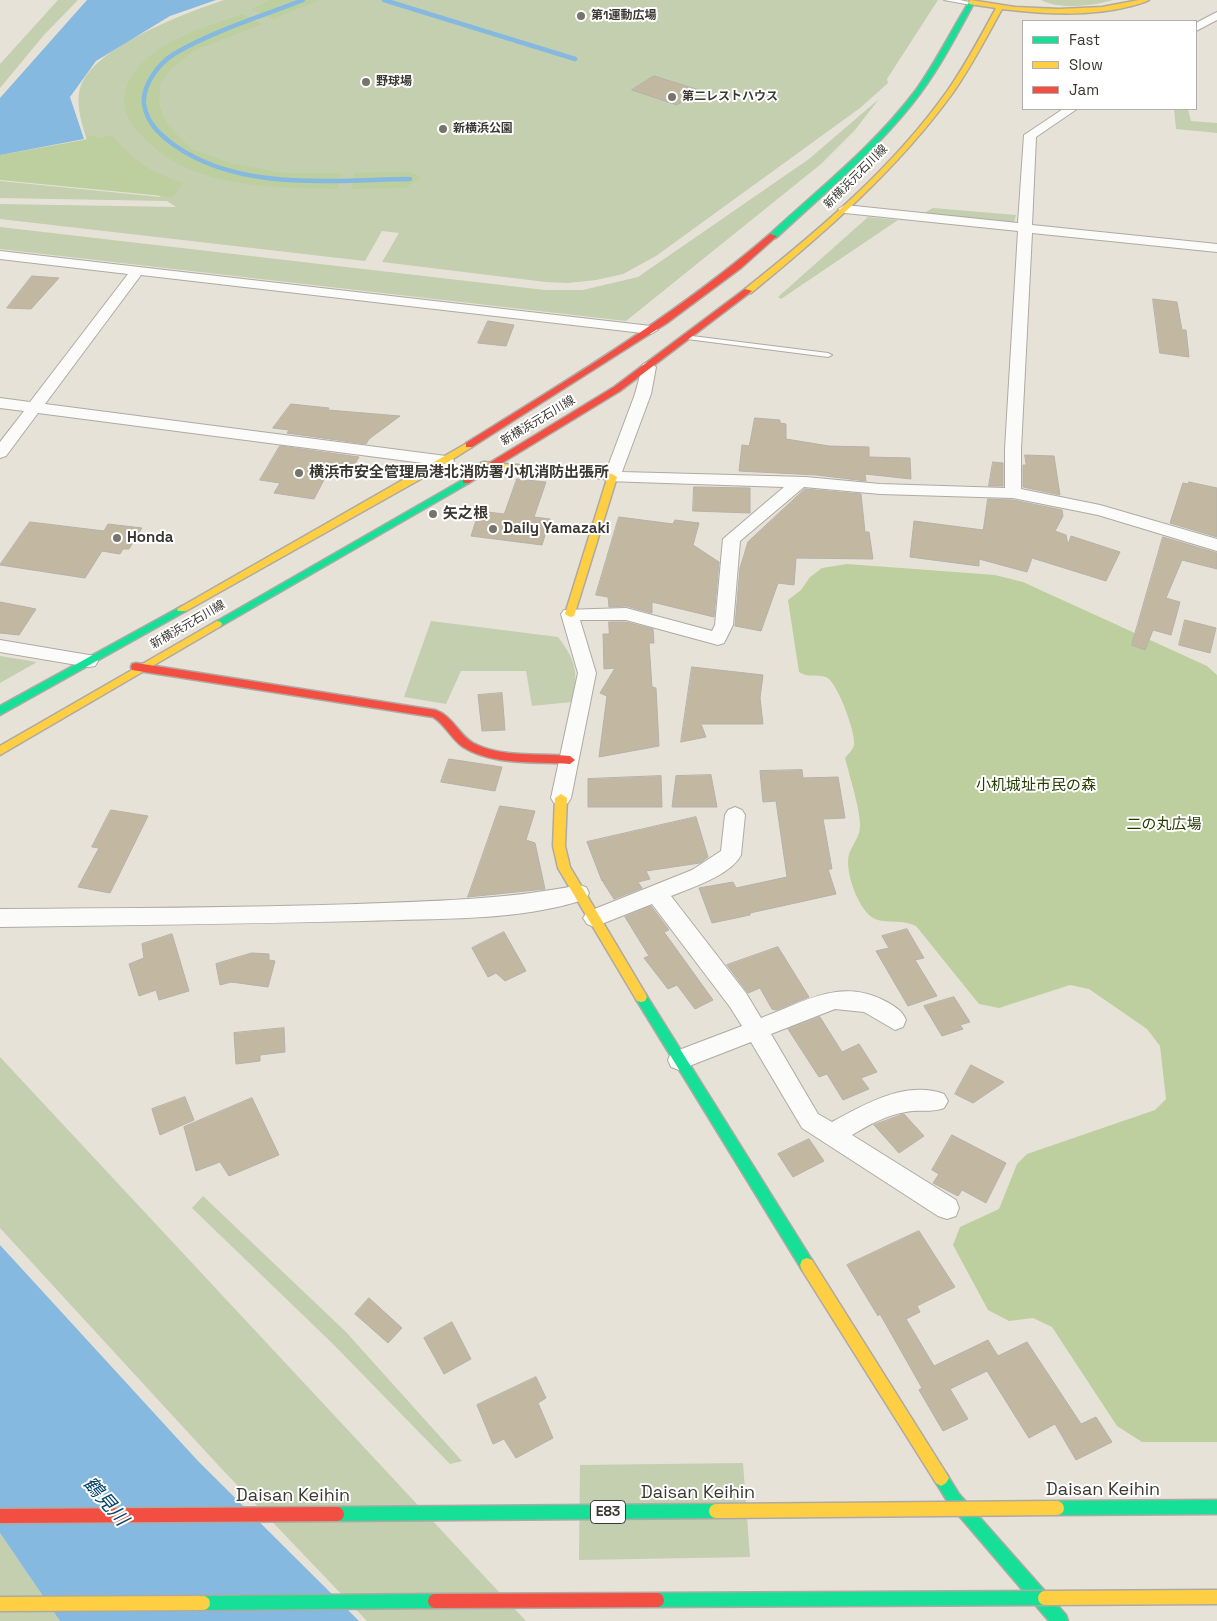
<!DOCTYPE html>
<html>
<head>
<meta charset="utf-8">
<style>
	body { margin:0 }
	#map { position:relative; width:1217px; height:1621px; overflow:hidden; background:#e7e2d8; font-family:"Space Grotesk",sans-serif }
	canvas { display:block }
	.legend { position:absolute; left:1022px; top:20px; width:175px; height:90px; box-sizing:border-box; background:#fff; border:1px solid #b1afad; margin:0; padding:6px 9px; list-style:none; font-size:15px; color:#3b3831 }
	.legend li { display:flex; align-items:center; gap:10px; height:25px }
	.legend b { width:25px; border:1px solid #b1afad }
</style>
</head>
<body>
<div id="map">
<canvas width="1217" height="1621"></canvas>
<ul class="legend">
<li><b style="height:6px;background:#16e098"></b>Fast</li>
<li><b style="height:6px;background:#ffcf43"></b>Slow</li>
<li><b style="height:6px;background:#f24e42"></b>Jam</li>
</ul>
</div>
<script>
const c = document.querySelector('canvas').getContext('2d');
c.lineJoin = 'round';
function paint(path, color) { c.fillStyle = color; c.fill(path, 'evenodd'); }
function trace(path, color, width, dash) { c.strokeStyle = color; c.lineWidth = width; c.lineCap = dash ? 'butt' : 'round'; c.setLineDash(dash || []); c.stroke(path); }
function write(font, color, halo, rows, align = 'center') {
  c.font = font + ' "Space Grotesk","Noto Sans JP",sans-serif'; c.lineWidth = 4; c.setLineDash([]); c.textBaseline = 'middle'; c.strokeStyle = halo; c.fillStyle = color; for (const [text, x, y, turn = 0] of rows) {
    c.save(); c.translate(x, y); c.rotate((+turn || 0) * Math.PI / 180); c.textAlign = isNaN(turn) ? turn : align; if (halo) c.strokeText(text, 0, 0); c.fillText(text, 0, 0); c.restore();
  }
}
const green = new Path2D(`
	M58,0H78L44,35L0,88V64Z
	M224,0H938L887,79L888,83L860,108L656,256L623,274L596,280L568,283L546,282L382,262L399,233L382,231L365,261L0,219V204L176,207L167,201L0,198V181L161,197L89,148C84,128 72,101 83,81C103,44 185,13 224,0Z
	M1041,0H1113C1093,6 1059,10 1041,0Z
	M879,99L855,130L821,164L626,321L0,249V227L545,290H583L638,277L809,159Z
	M1174,109H1188L1191,121L1217,123V133L1176,129Z
	M933,208L1016,215L1014,223L924,213Z
	M868,217L898,220L781,299L778,297Z
	M431,621L558,637C576,661 579,672 572,702L532,706L526,671H461L446,704L404,697Z
	M0,656L37,662L0,683Z
	M0,1057L526,1621H367L218,1465L0,1228Z
	M203,1196L346,1332L462,1461L450,1464L333,1344L192,1208Z
	M743,1463L750,1557L579,1560L580,1465Z
	M0,1533L60,1621H0Z`);
const forest = new Path2D(`
	M270,0H319L273,19L252,9Z
	M242,14L262,24L195,50L173,67L160,83L159,104L166,123L191,149L230,163L283,173H341L338,189C291,188 245,188 200,173C175,165 151,148 135,128C125,115 121,102 127,86C144,43 202,29 242,14Z
	M87,135L100,138L112,135C137,164 148,171 183,183L173,197L0,180V155L88,139Z
	M411,172L421,177L405,188L352,189L354,173Z
	M847,564L995,575L1023,582L1207,666L1217,675V1442H1142L1117,1426L1052,1327L1033,1318L1009,1321L988,1310L953,1245L960,1227L999,1209L1017,1164L1027,1154L1155,1110L1166,1099L1160,1046L1147,1029L1089,989L1070,985L999,1008L979,1004L916,926C903,919 888,924 875,919C859,912 844,871 849,854C852,845 860,837 860,826C861,812 849,774 845,758C848,754 853,750 854,745C856,733 837,681 826,677C816,674 808,678 799,672L788,600L801,590L810,577L822,568Z`);
const water = new Path2D(`
	M87,0H216L170,16L96,61L70,97L84,139L0,155V98Z
	M0,1245L198,1461L359,1621H60L0,1533Z`);
const stream = new Path2D(`
	M303,0C260,17 213,31 174,54C158,64 142,86 144,104C147,123 159,134 174,145C240,192 333,180 410,179
	M384,0L575,59`);
const building = new Path2D(`
	M654,76L699,90L677,105L632,90Z
	M32,276L59,278L31,309L7,308Z
	M1153,299L1177,302L1182,330H1186L1189,357L1160,353Z
	M488,321L514,325L506,346L478,343Z
	M291,404L329,408L328,410L400,416L369,439L366,444L287,433L289,430L273,428Z
	M755,418L780,420V423L786,424V439L829,446L869,447V457L910,458L911,479L865,474L866,481L817,475L739,471L742,445L749,446Z
	M280,446L359,457L348,475L327,474L314,499L274,493L280,483L260,480Z
	M1025,455L1054,456L1060,495L1023,487V465H1026Z
	M993,462L1003,463V486H989Z
	M517,479L546,482L534,517L550,519L542,545L471,536L479,511L504,514Z
	M1189,482L1217,488V537L1170,523L1183,483L1188,484Z
	M694,487L750,488V513L693,511Z
	M805,489L861,494L865,532H869L873,559L796,558L794,585L778,583L761,631L735,626L740,568L748,542Z
	M988,499L1013,500L1062,510L1063,516L1055,531L1066,535L1068,545L1071,536L1120,552L1106,581L1032,558L1027,572L979,559V566L910,557L914,521L983,530Z
	M619,517L673,524L675,520L699,523L693,545L719,562L714,617L652,602V613L626,606L609,607L608,597L596,595Z
	M30,522L104,531L108,524L142,528L129,549H123L120,554L102,551L85,578L0,565Z
	M1163,537L1217,553V569L1182,560L1166,598L1180,602L1171,635L1153,630L1145,650L1132,645Z
	M0,602L36,609L19,635L0,633Z
	M1185,620L1216,628L1210,653L1179,645Z
	M609,622H626L653,629L654,643H649L652,687L656,688L659,746L599,757L607,696L600,693L615,668L604,669L603,634H609Z
	M692,667L763,675L760,698L763,724H701L706,737L681,742Z
	M502,693L505,730L482,731L478,695Z
	M449,759L502,767L495,791L441,782Z
	M802,770L803,778L838,777L845,818L823,819L832,869H828L836,894L750,913V915L712,923L699,888L733,882L736,888L787,877L776,801L763,802L760,771Z
	M711,775L717,807H672L676,776Z
	M661,776L662,807H588V779Z
	M500,806L535,811L526,840L535,843L545,889L468,897Z
	M111,810L148,816L110,893L78,887L99,848L92,847Z
	M696,817L708,857L700,863L646,871L650,879L638,882L642,888L614,899L603,882L605,880L602,881L587,842Z
	M651,906L669,930L664,932L713,1000L695,1009L677,985L668,989L644,958L649,956L625,917Z
	M907,929L924,958L915,960L937,996L908,1006L876,951L889,948L882,936Z
	M504,932L526,971L505,981L496,973L488,977L472,948Z
	M172,934L189,991L159,1000L156,990L139,996L129,964L144,958L142,944Z
	M778,947L809,997L776,1010L772,1009L760,988L748,993L727,965Z
	M252,953L269,954V960L275,961L268,987L231,982L220,985L216,964Z
	M954,997L970,1022L960,1025L963,1029L942,1036L924,1006Z
	M820,1017L842,1052L859,1044L877,1072L861,1078L869,1089L843,1100L827,1074L819,1077L788,1029Z
	M284,1028L285,1052L260,1055V1061L236,1064L234,1033Z
	M971,1065L1004,1082L973,1103L955,1094Z
	M185,1097L194,1120L160,1135L152,1109Z
	M252,1098L279,1155L229,1176L220,1162L196,1171L184,1127Z
	M904,1114L924,1136L899,1153L874,1125Z
	M952,1135L1006,1163L986,1203L962,1190L958,1196L933,1183L939,1174L932,1170Z
	M809,1139L824,1161L793,1177L778,1154Z
	M919,1231L955,1287L917,1306L920,1312L906,1319L934,1366L988,1340L998,1356L1027,1342L1081,1424L1096,1417L1112,1442L1076,1460L1055,1424L1029,1438L987,1371L950,1389L968,1419L943,1431L919,1390L922,1388L880,1314L878,1316L847,1265Z
	M369,1298L402,1328L388,1343L355,1314Z
	M452,1322L471,1359L444,1374L424,1338Z
	M536,1377L546,1398L538,1403L553,1438L516,1458L504,1439L493,1444L477,1405Z`);
const lane = new Path2D(`
	M944,0H960L974,3L971,5Z
	M684,335L828,353L832,355L828,357L687,339L683,337Z`);
const street = new Path2D(`
	M1217,12V20L1196,31V23Z
	M1063,109H1077L1036,137L1032,225L1217,244V252L1032,233L1021,449V489L1100,505L1217,539V551L1098,515L1013,498L880,494L804,487L740,541L733,625L724,643L718,645L626,620H580L596,673L571,798L568,803L561,806L554,803L551,798L578,673L561,614L564,610L626,608L712,631L715,625L723,539L784,487L606,481L604,477L635,394L643,364L648,362L656,367L651,394L622,472L806,477L880,484L1005,488V449L1018,231L845,213L838,209L845,205L1018,223L1024,135Z
	M0,251L651,326L658,330L651,334L141,275L45,404L446,456L452,457L454,461L452,465L446,466L38,413L6,456L0,458V442L24,411L0,408V398L30,402L128,274L0,259Z
	M0,640L89,655L95,656L98,661L95,666L89,667L0,652Z
	M735,807L742,810L745,815L741,855C731,875 691,888 671,896L746,993L761,1018C802,1003 839,978 883,1000C893,1005 902,1010 906,1020L903,1027L895,1030L864,1012L835,1009L771,1034L818,1114L832,1122C865,1104 906,1080 944,1094L948,1101L944,1108C932,1113 919,1109 906,1112C886,1115 869,1125 852,1135L956,1200L959,1208L956,1216L947,1219L938,1216L802,1128L751,1042L679,1070L671,1067L668,1060L671,1053L742,1026L730,1007L652,904L594,927L587,924L583,918L587,912L692,870L721,851L725,815L728,810Z
	M579,885L586,887L589,893L586,899C517,922 437,918 364,921C243,924 121,925 0,927V909C119,908 238,908 356,904C431,901 505,900 579,885Z`);
const fast = new Path2D(`
	M969,2L974,3C955,38 937,73 912,104C872,154 822,195 776,238H770V234C820,188 875,145 916,90C936,62 951,31 969,2Z
	M466,478L471,481L469,483L221,626H213L212,624Z
	M182,606L186,607L187,609L186,611L0,715V706Z
	M641,992L645,993L812,1260L814,1265L812,1270L807,1272L802,1270L637,1001L635,997L637,993Z
	M941,1470L946,1473L959,1494L1066,1615L1068,1621H1049L949,1504L933,1478L936,1473Z`);
const slow = new Path2D(`
	M970,0L1015,7L1059,9L1102,7L1139,0H1149C1144,3 1137,4 1131,6C1089,17 1045,14 1002,9C986,38 971,67 952,94C896,171 824,233 751,293H745V289C819,230 893,168 948,90C966,64 981,36 996,8L969,4Z
	M469,442L473,445L472,447L426,476L186,611H178L177,609Z
	M484,462L612,474L617,477L574,616L570,617L565,614L607,479L481,467V463Z
	M217,621L221,622L222,624L221,626L0,755V746Z
	M561,794L567,798L565,846L570,867L645,993L647,997L645,1001L641,1002L637,1001L558,868L553,846L555,798Z
	M807,1258L812,1260L946,1473L949,1478L946,1483L941,1486L936,1483L802,1270L800,1265L802,1260Z`);
const jam = new Path2D(`
	M770,234L777,236L741,268L667,323L472,447H466V443C571,378 676,315 770,234Z
	M745,289L752,291L620,391L469,483H463V479L614,387Z
	M136,663L435,710C453,716 458,734 473,743C501,758 540,753 570,756L575,760L570,764C536,761 493,766 463,747C451,739 446,725 433,717L132,670L131,667L132,664Z`);
const fastBridge = new Path2D(`
	M1057,1508L1217,1507
	M337,1514L716,1511
	M657,1600L1045,1598
	M203,1603L435,1601`);
const slowBridge = new Path2D(`
	M716,1511L1057,1508
	M1045,1598L1217,1597
	M0,1604L203,1603`);
const jamBridge = new Path2D(`
	M0,1516L337,1514
	M435,1601L657,1600`);
const markers = [
	[581,16,5,"#77746b"],
	[366,82,5,"#77746b"],
	[672,97,5,"#77746b"],
	[443,129,5,"#77746b"],
	[299,473,5,"#77746b"],
	[433,514,5,"#77746b"],
	[493,529,5,"#77746b"],
	[117,538,5,"#77746b"]
];
const farPoinames = [
	["第1運動広場",591,16],
	["野球場",376,82],
	["第二レストハウス",682,97],
	["新横浜公園",453,129]
];
const farStreetnames = [
	["新横浜元石川線",856,177,-45],
	["新横浜元石川線",538,421,-31],
	["新横浜元石川線",188,625,-30]
];
const shields = [
	[608,1512,35]
];
const shieldNames = [
	["E83",608,1512]
];
const poiNames = [
	["横浜市安全管理局港北消防署小机消防出張所",309,473],
	["矢之根",443,514],
	["Daily Yamazaki",503,529],
	["Honda",127,538]
];
const parkNames = [
	["小机城址市民の森",1036,786],
	["二の丸広場",1164,825]
];
const nearStreetnames = [
	["Daisan Keihin",1103,1490],
	["Daisan Keihin",698,1493],
	["Daisan Keihin",293,1496]
];
const nearWaternames = [
	["鶴見川",105,1502,49]
];
paint(green, '#c3cfae');
paint(forest, '#bdcf9e');
paint(water, '#85b9e0');
trace(stream, '#85b9e0', 4.5);
paint(building, '#c2b8a2');
trace(building, '#b5b1a9', 1);
trace(lane, '#aeaaa3', 2);
trace(street, '#aeaaa3', 2);
trace(fast, '#aeaaa3', 3);
trace(slow, '#aeaaa3', 3);
trace(jam, '#aeaaa3', 3);
paint(lane, '#fbfbf9');
paint(street, '#fbfbf9');
paint(fast, '#16e098');
paint(slow, '#ffcf43');
paint(jam, '#f24e42');
trace(fastBridge, '#aeaaa3', 17, []);
trace(slowBridge, '#aeaaa3', 17, []);
trace(jamBridge, '#aeaaa3', 17, []);
trace(fastBridge, '#16e098', 14);
trace(slowBridge, '#ffcf43', 14);
trace(jamBridge, '#f24e42', 14);
for (const [x, y, r, color] of markers) { const dot = new Path2D(); dot.arc(x, y, r, 0, 2 * Math.PI); c.fillStyle = color; c.fill(dot); trace(dot, '#fff', 2); }
write('bold 12px', '#3b3831', '#fff', farPoinames, 'left');
write('12px', '#3b3831', '#fff', farStreetnames);
for (const [x, y, w] of shields) { const box = new Path2D(); box.roundRect(x - w / 2, y - 11.5, w, 23, 4); c.fillStyle = '#fff'; c.fill(box); trace(box, '#3b3831', 1); }
write('bold 14px', '#3b3831', null, shieldNames);
write('bold 15px', '#3b3831', '#fff', poiNames, 'left');
write('15px', '#253b00', '#fff', parkNames);
write('18px', '#3b3831', '#fff', nearStreetnames);
write('italic 19px', '#05436a', '#fff', nearWaternames);
</script>
</body>
</html>
